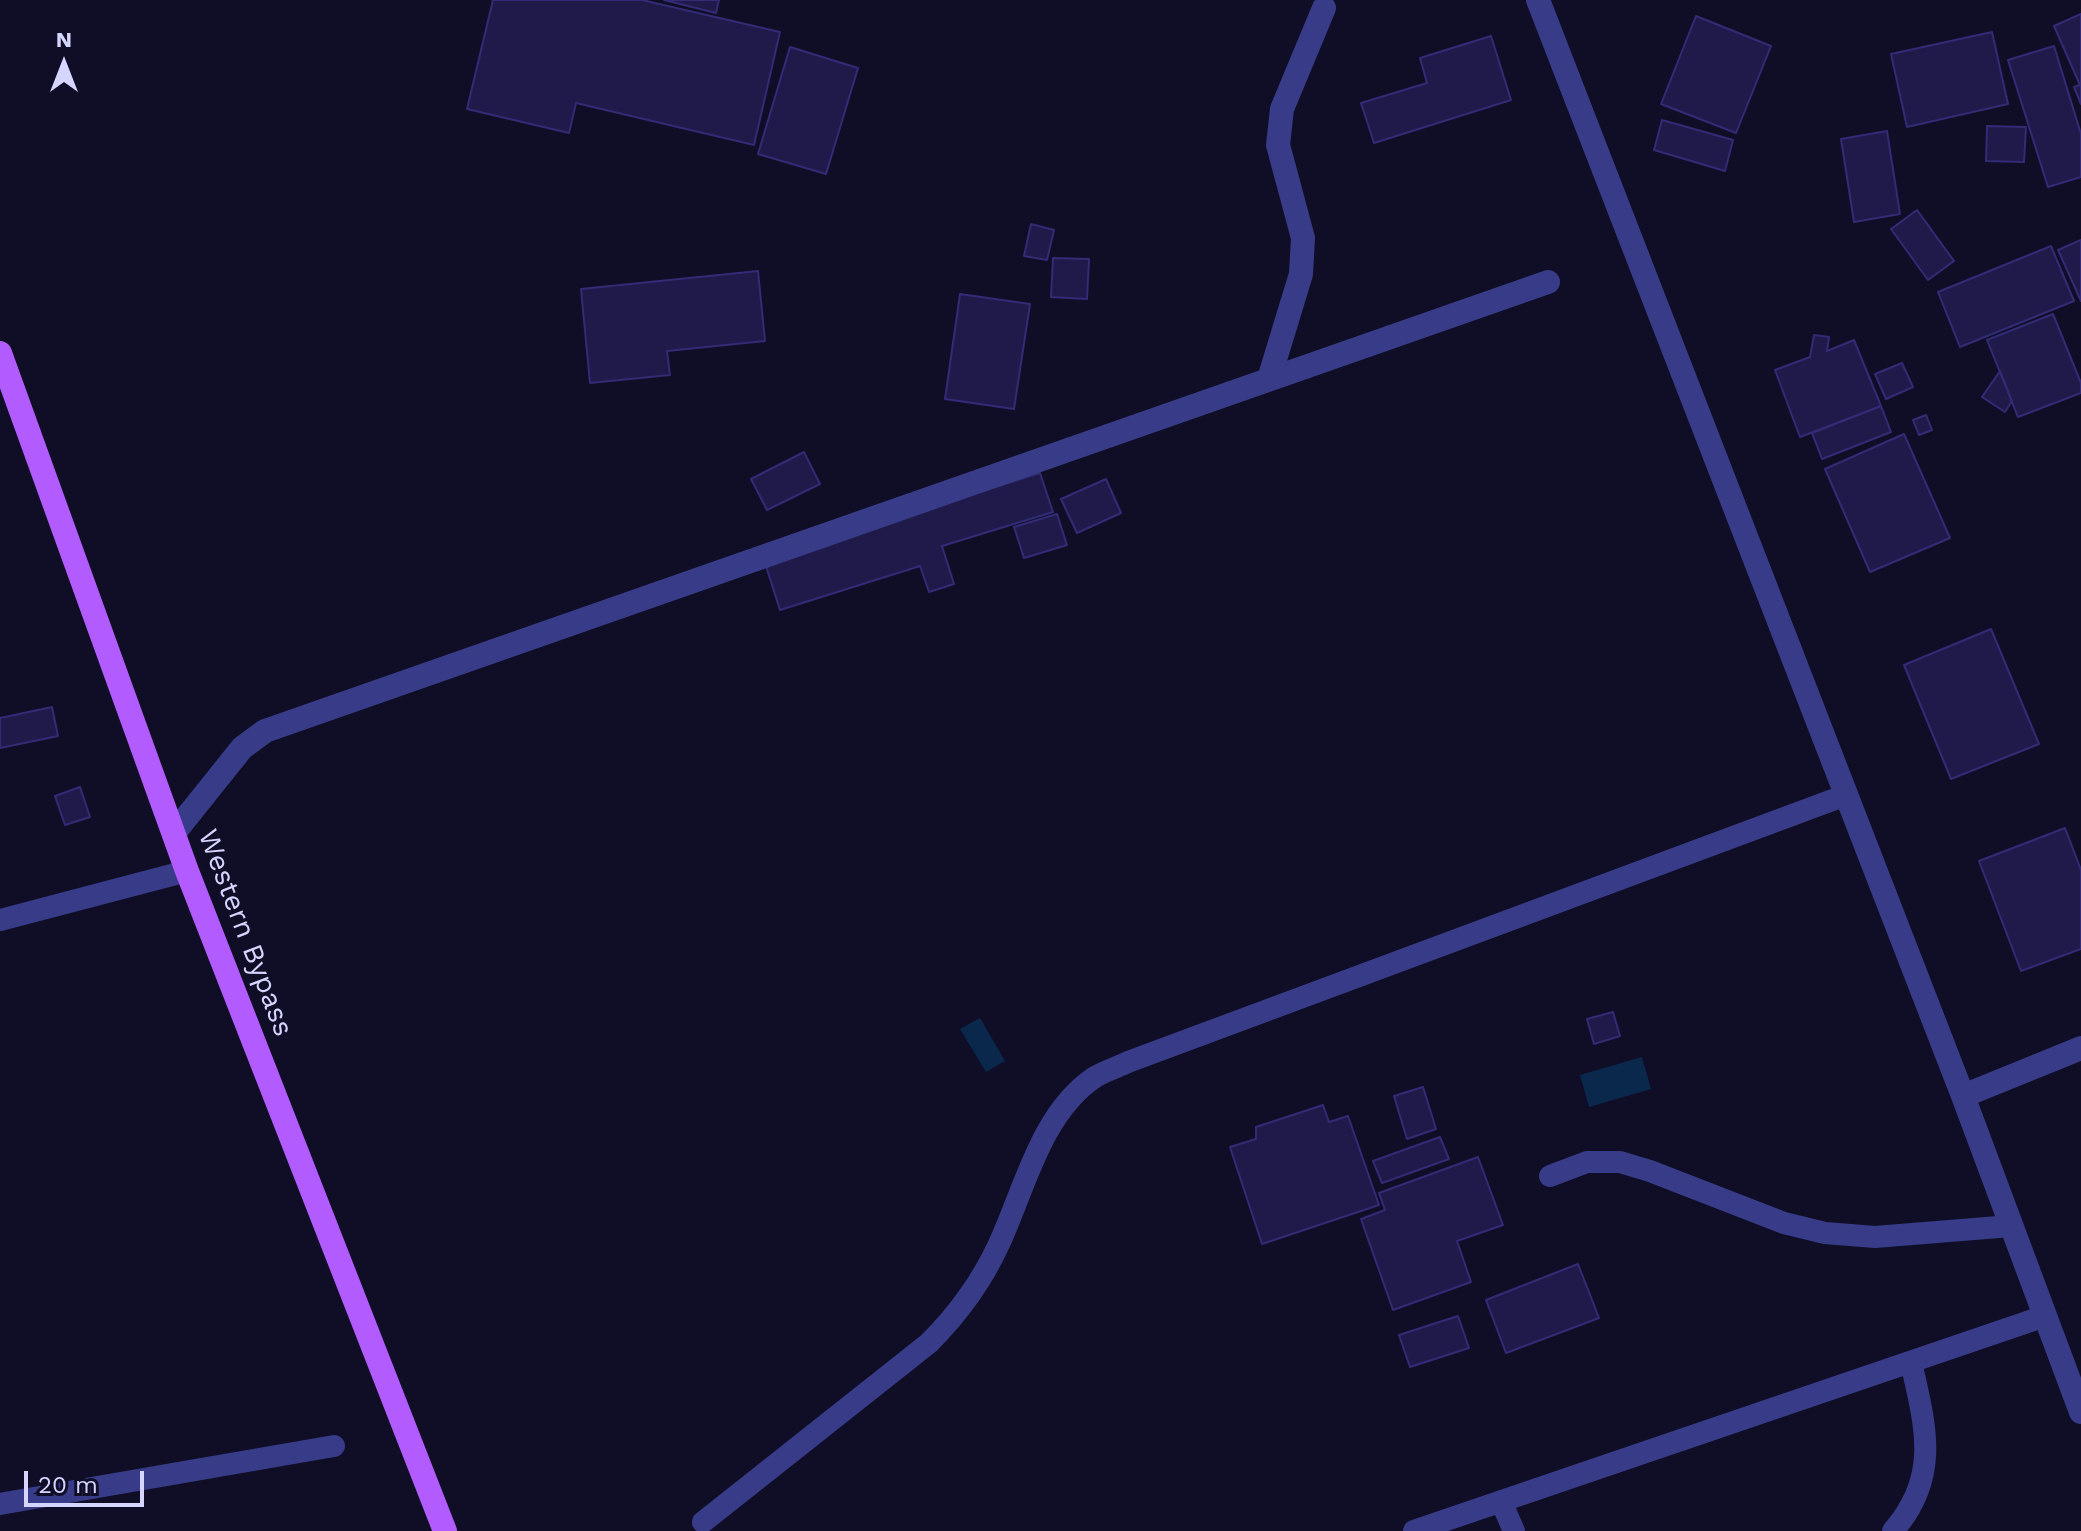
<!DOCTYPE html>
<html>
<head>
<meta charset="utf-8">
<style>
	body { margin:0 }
	#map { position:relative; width:2081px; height:1531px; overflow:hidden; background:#100e27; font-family:"Work Sans",sans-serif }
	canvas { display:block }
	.north { position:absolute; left:24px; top:24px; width:80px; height:80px; -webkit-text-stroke:6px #100e27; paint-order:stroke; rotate:0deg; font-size:22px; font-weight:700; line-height:32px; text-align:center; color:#d5d5ff }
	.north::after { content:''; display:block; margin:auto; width:28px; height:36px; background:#d5d5ff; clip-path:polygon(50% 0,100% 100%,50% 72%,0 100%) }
	.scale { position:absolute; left:24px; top:1471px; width:120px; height:36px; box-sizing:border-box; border:4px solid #d5d5ff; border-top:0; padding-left:10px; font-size:24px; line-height:28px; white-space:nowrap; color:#d5d5ff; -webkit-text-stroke:6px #100e27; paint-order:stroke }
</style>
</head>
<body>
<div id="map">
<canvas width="2081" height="1531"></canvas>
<div class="north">N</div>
<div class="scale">20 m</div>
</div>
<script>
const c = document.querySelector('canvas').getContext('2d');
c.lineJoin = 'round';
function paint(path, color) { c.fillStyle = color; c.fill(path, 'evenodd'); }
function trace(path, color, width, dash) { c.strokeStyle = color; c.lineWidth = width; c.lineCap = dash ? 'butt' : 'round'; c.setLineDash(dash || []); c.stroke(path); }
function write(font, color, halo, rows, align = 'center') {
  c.font = font + ' "Work Sans",sans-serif'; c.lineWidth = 6; c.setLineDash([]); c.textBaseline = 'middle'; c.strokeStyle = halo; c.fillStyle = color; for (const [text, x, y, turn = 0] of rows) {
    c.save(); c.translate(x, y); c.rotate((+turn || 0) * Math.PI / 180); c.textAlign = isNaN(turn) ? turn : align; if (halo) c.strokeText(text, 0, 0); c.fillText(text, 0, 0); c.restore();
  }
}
const water = new Path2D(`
	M980,1018L1005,1061L986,1072L960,1029Z
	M1642,1057L1651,1089L1589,1107L1580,1075Z`);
const building = new Path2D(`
	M493,0H642L780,32L754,145L576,103L569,133L467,109Z
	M664,0H719L716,13Z
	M2081,14V104L2074,87L2080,85L2054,26Z
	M1696,16L1771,46L1736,133L1661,104Z
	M1992,32L2008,104L1907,127L1891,54Z
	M1491,36L1511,100L1374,143L1361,103L1427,83L1420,58Z
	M2054,46L2081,134V177L2048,187L2008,60Z
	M790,47L858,68L826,174L758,154Z
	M1662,120L1733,140L1725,171L1654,150Z
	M1987,126L2026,127L2024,162L1986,161Z
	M1887,131L1900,214L1854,222L1841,139Z
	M1917,210L1954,261L1928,280L1891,229Z
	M1031,224L1054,230L1047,260L1024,256Z
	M2081,240V301L2058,250Z
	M2051,246L2074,301L1960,347L1938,292Z
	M1053,258L1089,259L1087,299L1051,297Z
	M758,271L765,341L667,351L670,375L590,383L581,289Z
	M960,294L1030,304L1014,409L945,399Z
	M2053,314L2081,383V393L2018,417L1987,340Z
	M1814,335L1829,337L1827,351L1854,340L1881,406L1800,437L1775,370L1810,357Z
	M1902,363L1913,387L1886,399L1875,374Z
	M2000,371L2012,401L2005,412L1982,397Z
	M1881,406L1891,432L1822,459L1812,433Z
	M1926,415L1932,430L1919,435L1913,420Z
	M1904,434L1950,538L1870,572L1825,469Z
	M804,452L820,484L767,510L751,479Z
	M1040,473L1053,512L942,546L954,584L929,592L920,566L780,610L764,560Z
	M1106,479L1121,513L1077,533L1061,499Z
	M1057,514L1067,545L1024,558L1014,527Z
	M1991,629L2039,744L1951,779L1904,665Z
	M52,707L58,736L0,748V718Z
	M80,787L90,817L65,825L55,796Z
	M2065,828L2081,870V949L2021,971L1979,861Z
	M1613,1012L1620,1036L1594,1044L1587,1019Z
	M1423,1087L1436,1129L1407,1139L1394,1096Z
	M1323,1105L1329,1122L1348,1116L1379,1205L1262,1244L1230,1147L1256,1139V1127Z
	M1440,1137L1449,1159L1382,1183L1373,1161Z
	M1478,1157L1503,1225L1457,1241L1471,1282L1393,1310L1361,1219L1385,1210L1379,1193Z
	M1578,1264L1599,1318L1506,1353L1486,1300Z
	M1458,1316L1469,1348L1410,1367L1399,1335Z`);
const lane = new Path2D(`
	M0,920L187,871
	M1550,1176L1587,1162H1620L1650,1171L1784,1223L1825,1233L1875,1237L2011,1226
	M1501,1501L1514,1531
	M0,1504L334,1446
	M703,1522L929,1343C958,1314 982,1281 999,1244C1025,1188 1041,1113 1095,1077C1105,1071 1118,1067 1128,1062L1846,795
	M1414,1531L2045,1316
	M1893,1531C1941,1476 1925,1425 1911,1362`);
const street = new Path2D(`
	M1538,0L1963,1096L2081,1412
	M1269,379L1301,274L1303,238L1278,145L1282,109L1324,8
	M174,833L242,748L265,731L1548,282
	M1963,1096L2081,1048`);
const primary = new Path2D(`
	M0,353L187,871L445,1531`);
const streetNames = [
	["Western Bypass",245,933,69]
];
paint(water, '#0a284b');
paint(building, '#1f1a49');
trace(building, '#322b76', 2);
trace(lane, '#383c88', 22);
trace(street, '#383c88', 24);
trace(primary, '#b25cff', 24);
write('28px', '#d5d5ff', '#100e27', streetNames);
</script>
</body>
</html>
